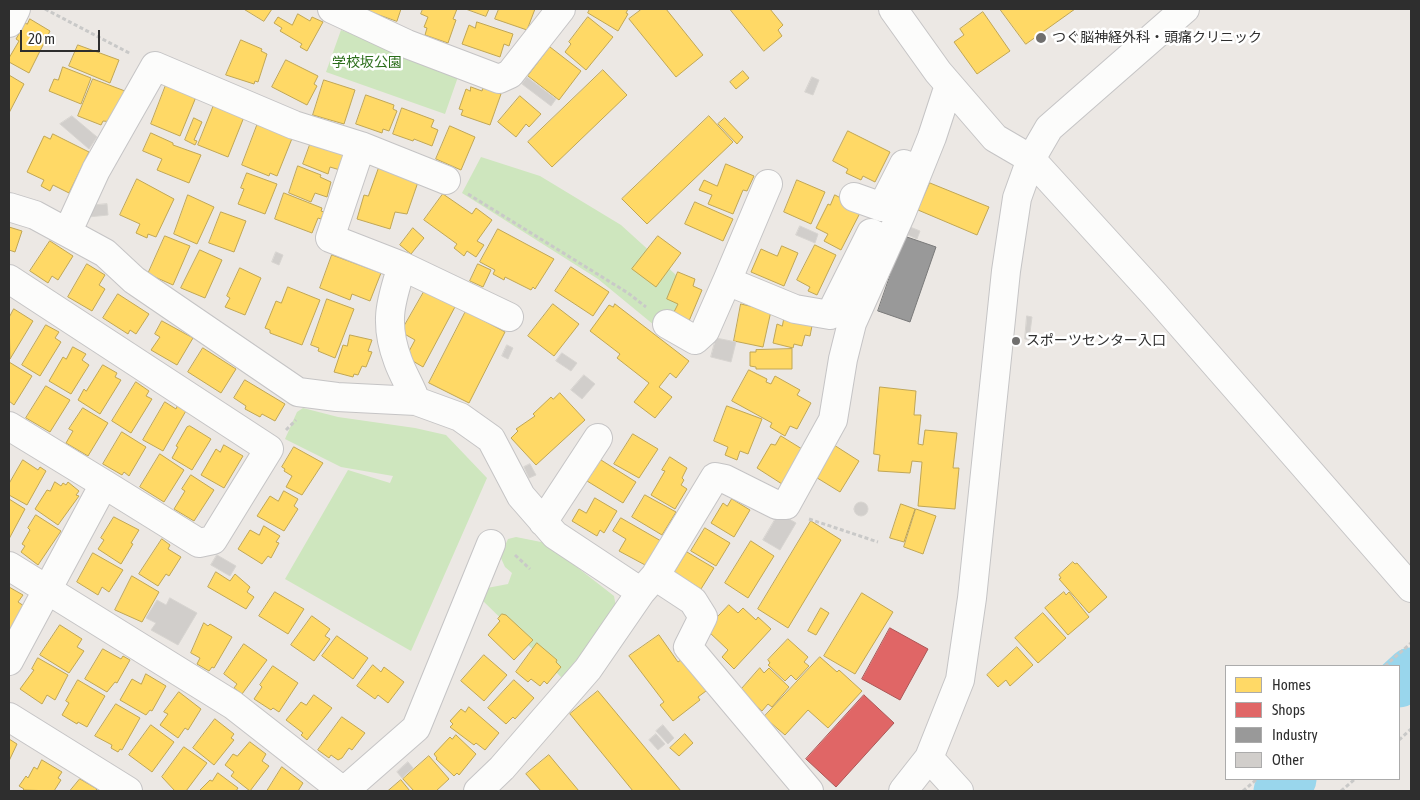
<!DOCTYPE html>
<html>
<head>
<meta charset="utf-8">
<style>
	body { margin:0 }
	#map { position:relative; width:1420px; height:800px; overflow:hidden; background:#ece8e4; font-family:"Asap Condensed",sans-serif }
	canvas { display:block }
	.frame { position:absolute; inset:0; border:10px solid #2e2e2e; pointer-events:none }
	.legend { position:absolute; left:1225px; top:665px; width:175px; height:115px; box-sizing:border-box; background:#fff; border:1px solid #ababab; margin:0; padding:6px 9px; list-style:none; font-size:15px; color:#2e2e2e }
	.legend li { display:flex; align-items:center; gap:10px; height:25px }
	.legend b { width:25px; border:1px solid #ababab }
	.scale { position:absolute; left:20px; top:30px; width:80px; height:22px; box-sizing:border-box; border:2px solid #2e2e2e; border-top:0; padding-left:6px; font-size:15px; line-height:18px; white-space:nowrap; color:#2e2e2e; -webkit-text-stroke:4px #fff; paint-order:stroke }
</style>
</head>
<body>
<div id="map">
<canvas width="1420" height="800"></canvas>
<div class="frame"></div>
<ul class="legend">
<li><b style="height:14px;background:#ffd966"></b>Homes</li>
<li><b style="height:14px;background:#e06666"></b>Shops</li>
<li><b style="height:14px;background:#999"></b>Industry</li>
<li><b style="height:14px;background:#d1cecb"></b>Other</li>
</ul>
<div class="scale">20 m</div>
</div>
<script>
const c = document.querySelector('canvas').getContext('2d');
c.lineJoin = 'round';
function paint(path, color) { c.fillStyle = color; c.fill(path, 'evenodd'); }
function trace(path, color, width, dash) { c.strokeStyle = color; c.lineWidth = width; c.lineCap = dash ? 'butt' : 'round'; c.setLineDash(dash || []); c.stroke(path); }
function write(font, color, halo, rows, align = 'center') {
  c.font = font + ' "Asap Condensed","Noto Sans JP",sans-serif'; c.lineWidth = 5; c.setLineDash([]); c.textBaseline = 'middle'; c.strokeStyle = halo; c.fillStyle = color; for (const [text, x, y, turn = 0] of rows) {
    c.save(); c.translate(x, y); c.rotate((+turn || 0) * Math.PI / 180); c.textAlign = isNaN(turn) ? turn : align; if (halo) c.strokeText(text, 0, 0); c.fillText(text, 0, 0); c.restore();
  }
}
const green = new Path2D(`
	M341,30L459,74L445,114L326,72Z
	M481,157L540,176L621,225L697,294L671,339L598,279L462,193Z
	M303,408L338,417L415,428L446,435L487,478L411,651L285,579L348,470L390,483L393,476L341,467L285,439L297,412Z
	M516,537L546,543L614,596L616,607L612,615L562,678L482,600L487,588L508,584L512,573L505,567L500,556L508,539Z`);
const homes = new Path2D(`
	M244,9H272L264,21Z
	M363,9H401L397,21Z
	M423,9H457L453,19L456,20L448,43L425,35L427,28L424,27L428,17L421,14Z
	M466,9H489L486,16Z
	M499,9H535L527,30L495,19Z
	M590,9H628L626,13L628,14L618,31L588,13Z
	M642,9H666L703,55L676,77L629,19Z
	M730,9H770L783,25L778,30L782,36L764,51Z
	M1000,9H1075L1026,44Z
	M983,12L1010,51L977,74L954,42L964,35L960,29Z
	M298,14L310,21L312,17L323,22L307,51L300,47L302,44L280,31L282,28L274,23L278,17L292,25Z
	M588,17L613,37L586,70L565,52L571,44L569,42Z
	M30,19L50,31L29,73L9,62V58L19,41L16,39L25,23L27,24Z
	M477,22L513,34L509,46L504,44L500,57L462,44L469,25L475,28Z
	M241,40L262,49L261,51L267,54L258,82L255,81L254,84L226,75Z
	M78,45L119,60L110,83L69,66Z
	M550,47L581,71L559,100L528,76Z
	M286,60L318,76L314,84L317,86L307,105L272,87Z
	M63,67L91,78L81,104L49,91L54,79L58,80Z
	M603,70L627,95L552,167L528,142Z
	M743,71L749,78L736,89L730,82Z
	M9,75L24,84L9,113Z
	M93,79L125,91L113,122L103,121L101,125L78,116Z
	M324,80L355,90L344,124L313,115Z
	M166,85L196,97L180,136L151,124Z
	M471,87L482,91L483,87L501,94L490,125L461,115L463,110L459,109L466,89L470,91Z
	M366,95L394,105L393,109L397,111L389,131L383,129L382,133L356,124Z
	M520,96L541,114L529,127L526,124L516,137L498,122Z
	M214,105L244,117L228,157L198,145Z
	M402,108L434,120L431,127L438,130L432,146L414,139L413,141L393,134Z
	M709,116L733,142L647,224L622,199Z
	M194,118L202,122L194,140L197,141L195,145L185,140Z
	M725,118L743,137L737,144L718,124Z
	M258,123L293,136L277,176L270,173L269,176L242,165Z
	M450,126L475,137L461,170L436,159Z
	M848,131L890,152L875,182L863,176L861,180L846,173L848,169L833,161Z
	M151,133L173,143V145L201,155L189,183L157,170L162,159L143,151Z
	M53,134L89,152L69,193L53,185L50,191L41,186L44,180L27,172L44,136L50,139Z
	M311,142L346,154L340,170L330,167L328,174L303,164Z
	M381,162L418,182L407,214L395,212L390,229L357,219L364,195L368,196Z
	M726,164L754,176L747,191L743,190L733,214L708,204L712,195L699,190L704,180L717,186Z
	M298,166L321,175L320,177L331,182L327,197L315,193L311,202L289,193Z
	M247,173L277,184L265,214L238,204L244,189L241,188Z
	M137,179L174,199L156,237L148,234L147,238L136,233L140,224L120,215Z
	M797,180L825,192L811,224L784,212Z
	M930,183L989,207L977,235L918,210Z
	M284,193L322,208L321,211L324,212L321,219L318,218L312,233L275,219Z
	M443,194L472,214L476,208L492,220L477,241L484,245L476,257L467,251L464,256L454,248L457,244L424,220Z
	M188,195L214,207L197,244L174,234Z
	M835,195L862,209L841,250L824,241L828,234L816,228L828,204L830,205Z
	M695,202L733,219L723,241L685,224Z
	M221,212L246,221L234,252L209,243Z
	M9,227L22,231L15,252L9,250Z
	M413,228L424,238L411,254L400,245Z
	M498,229L554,259L535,289L533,287L531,290L505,277L504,280L493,274L495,270L480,262Z
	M165,236L190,246L173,285L148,274Z
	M658,236L681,253L656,287L632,269Z
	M50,241L73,256L58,280L52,276L48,283L30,271Z
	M815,245L836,255L817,295L808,291L810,287L797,280Z
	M782,246L798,253L784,286L751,272L761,249L777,256Z
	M200,250L222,260L205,298L181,288Z
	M332,255L381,273L370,301L352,294L350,300L320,288Z
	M87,264L105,275L99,285L105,289L92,311L68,297Z
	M478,264L491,270L483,287L470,281Z
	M571,267L609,292L593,316L555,291Z
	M240,268L261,278L245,315L225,307L230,298L227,296Z
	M678,272L695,279L693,286L702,290L689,321L673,314L678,304L667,299Z
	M288,287L320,300L302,345L270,333V330L265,328L276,301L281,303Z
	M425,290L456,305L423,367L406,357L415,340L401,332Z
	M118,294L149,314L136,334L130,330L128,334L103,318Z
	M327,299L354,309L335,358L318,351L319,348L311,345Z
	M553,304L579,324L554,356L528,336Z
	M615,304L689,361L676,378L670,373L659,387L672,397L655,418L634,402L649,383L617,358L620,354L590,331L609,305L613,307Z
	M741,304L771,311L763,347L734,341Z
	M14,309L33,321L10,359L9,318Z
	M466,311L505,332L469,403L429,383Z
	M785,314L813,321L810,336L805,335L802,346L794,344L793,348L773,343L777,324L782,326Z
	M162,321L193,338L177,365L151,350L160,337L155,334Z
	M46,325L59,332L55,338L61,342L40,376L22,365Z
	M350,335L372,340L368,351L372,352L366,367L362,366L358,375L354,374L353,377L334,372L343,345L347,346Z
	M73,347L86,354L82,360L89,365L71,394L49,381L63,357L66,359Z
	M203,348L236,369L221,393L188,372Z
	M792,349V369H756V367L750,366V352H756V350Z
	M9,362L32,376L14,405L9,401Z
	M103,365L117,373L115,377L121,380L100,414L78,400L84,389L86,391Z
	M749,370L767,379L766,382L771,384L775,376L800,390L797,395L811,403L797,429L790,426L785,436L770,427L772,423L732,401Z
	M245,380L285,404L275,421L262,414L260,417L245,409L246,406L234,398Z
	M136,382L149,391L146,396L152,399L131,433L112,421Z
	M46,386L70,400L50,432L26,418Z
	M880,387L916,391L914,415H921L918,444L923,445L925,430L957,433L953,468H959L955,509L918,506L922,462L912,461L910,473L878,471L880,455L874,454Z
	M560,393L585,420L536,465L511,438L518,431L516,429L535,416L533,414L551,397L553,399Z
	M165,402L176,409L178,404L187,409L163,451L143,440Z
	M727,406L762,419L748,454L740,451L737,460L725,455L728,447L714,441Z
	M83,408L108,423L88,456L66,443L73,431L69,429Z
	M190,426L211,439L192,470L172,458L178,447L176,446L187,427Z
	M122,432L146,447L129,476L124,472L122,475L103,464Z
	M633,434L658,449L639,478L614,464Z
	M781,436L802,449L782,484L757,468L771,444L775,445Z
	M224,445L243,456L224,488L201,475L216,449L220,452Z
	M834,445L859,461L840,492L814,476Z
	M294,447L323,463L302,495L286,487L292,476L284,471L285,469L282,467Z
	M160,454L184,470L164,502L140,487Z
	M670,457L687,468L682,478L684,480L681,485L687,489L675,509L651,495L665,471L662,470Z
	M23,460L38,470L40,467L46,471L27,505L9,495V484Z
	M601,460L636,482L623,503L587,481Z
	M191,475L214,490L194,521L174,509L185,491L182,489Z
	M55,482L61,486L63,483L66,485L68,482L79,491L76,495L79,496L58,525L35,509L47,490L50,491Z
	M284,491L298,499L294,506L298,509L284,531L257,516L270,496L278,501Z
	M645,495L676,512L662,535L632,517Z
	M595,498L617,511L604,533L600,530L597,536L572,521L579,509L586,513Z
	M9,499L25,509L9,539Z
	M732,499L750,510L734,537L711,523L723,503L727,506Z
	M901,504L915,509L904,542L890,538Z
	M916,509L936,516L923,554L904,547Z
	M36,515L61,531L38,565L21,552L25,546L22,544L30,530L28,528Z
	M114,517L139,530L131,543L133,544L121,564L98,549L104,540L101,538Z
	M621,518L661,541L647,566L619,551L626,539L613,531Z
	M811,521L841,540L788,628L758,609Z
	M264,526L280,536L276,542L279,543L271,558L268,556L262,564L238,549L250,530L259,535Z
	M705,528L730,543L716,566L691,551Z
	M162,539L170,545L168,549L181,557L169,576L166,574L158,586L139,574Z
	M751,541L774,556L748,598L725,583Z
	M687,552L714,568L701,589L674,573Z
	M93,553L123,570L109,592L102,587L98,595L77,582Z
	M1073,562L1075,564L1077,563L1107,597L1089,613L1059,579L1061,578L1059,575Z
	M216,572L230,581L235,574L250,587L247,592L254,597L246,609L208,587Z
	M132,576L159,592L142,622L115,610Z
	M9,587L23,595L18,602L24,606L9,631Z
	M275,592L304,609L288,634L259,616Z
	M1064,592L1066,595L1069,592L1089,617L1068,635L1045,608Z
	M862,593L893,612L855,674L824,656Z
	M729,605L738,613L743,608L756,620L758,617L771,629L734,669L722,657L728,650L708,631L709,626Z
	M821,608L829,613L816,635L808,631Z
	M1043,613L1066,638L1038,663L1015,638Z
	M502,614L506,615L533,640L514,660L488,635L500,621L498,619Z
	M312,616L330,629L325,636L330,639L314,661L291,645Z
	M204,623L208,626L210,624L232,637L214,668L212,667L209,671L197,664L200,658L191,653Z
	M60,625L82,639L77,647L84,651L69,673L40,655Z
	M659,635L678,662L685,657L710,688L698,697L700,700L673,721L660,705L664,702L629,656Z
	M337,636L368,658L353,679L322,656Z
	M788,639L808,657L804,662L809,666L796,680L791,675L785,681L768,665L770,663L768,660Z
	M537,643L557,660L556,662L561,667L547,684L544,681L540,686L531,679L528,682L516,672Z
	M244,644L267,660L242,694L234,688L237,684L224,674Z
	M1017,647L1033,665L1010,686L1006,680L998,687L987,675Z
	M103,649L121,659L123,656L130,660L117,683L115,682L107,692L85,679Z
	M484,655L507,675L484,701L461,681Z
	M820,657L837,672L839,670L862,691L828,728L808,710L785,735L764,717Z
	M38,658L68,675L55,700L47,695L42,704L20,689L34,670L32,669Z
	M373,665L381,672L384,667L404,682L388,703L378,695L375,699L357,686Z
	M273,666L298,683L279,712L273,708L271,710L254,699L262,687L260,685Z
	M760,668L764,673L769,668L789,687L772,707L768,704L762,711L739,692Z
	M146,674L166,686L152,711L150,710L146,715L120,700L132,679L141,684Z
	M78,680L105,696L87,727L78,722L77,724L62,715L69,703L66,701Z
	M514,680L534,698L515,719L513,717L506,724L488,708Z
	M598,691L681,791H633L570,714Z
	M179,692L201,709L188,730L185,728L178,738L160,725L168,714L164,712Z
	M314,695L332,708L307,740L301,735L303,733L286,720L301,702L306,705Z
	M116,704L140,718L122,750L120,749L118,752L111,748L112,745L95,736Z
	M469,707L499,733L485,750L476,743L474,745L450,727L453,724L450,721L461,709L465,712Z
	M342,717L365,733L352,750L349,748L342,758L338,760L331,755L329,758L318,750Z
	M215,719L234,734L231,738L234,740L214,765L193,748Z
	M151,725L174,742L152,772L129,755Z
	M685,734L693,743L679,756L670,748Z
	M456,735L476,754L459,775L457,773L454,776L436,759L437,758L434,754L450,737L452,739Z
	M9,739L17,744L9,761Z
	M250,742L266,754L262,761L269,766L250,791L231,776L234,772L225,765L233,754L237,756Z
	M184,747L207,763L186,791H175L162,777Z
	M549,755L579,791H541L526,774Z
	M429,756L449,779L436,791H414L403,779Z
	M42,760L62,772L58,778L61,780L54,791L23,790L24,789L19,786L26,776L28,778L34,767L37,769Z
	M282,767L303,783L298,791H267Z
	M218,773L238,788L236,791H199L210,780L212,781Z
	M80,779L97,789L95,791H70Z
	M401,780L410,791H388Z`);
const shops = new Path2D(`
	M890,628L928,649L900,700L862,679Z
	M864,695L894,723L836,787L806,759Z`);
const industry = new Path2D(`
	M904,236L936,247L910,322L878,311Z`);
const river = new Path2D(`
	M1399,683L1411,672
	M1278,791L1292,779`);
const building = new Path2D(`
	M527,77L556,99L551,106L522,84Z
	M812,77L819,80L813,95L805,92Z
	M72,116L97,137L89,149L60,124Z
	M107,204L108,215L88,217L87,206Z
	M800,226L818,234L815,243L796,235Z
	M910,227L920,231L917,239L908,235Z
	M276,252L283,255L279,265L272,262Z
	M1027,316L1032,317L1029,340L1025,339Z
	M716,338L736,342L731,362L711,357Z
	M507,345L513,348L508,359L502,356Z
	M562,353L577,363L571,371L556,361Z
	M584,375L595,384L582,399L571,390Z
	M530,464L536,475L529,478L524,467Z
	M854 509a7 7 0 1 1 14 0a7 7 0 1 1-14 0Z
	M779,513L796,523L780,550L763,540Z
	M217,555L236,566L230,576L211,565Z
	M170,598L197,613L178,645L151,630L156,623L146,618L157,600L166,605Z
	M663,725L674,738L668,744L656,731Z
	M656,734L665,744L658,750L649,740Z
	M408,762L413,768L402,778L397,772Z`);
const path = new Path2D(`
	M45,9L131,54
	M468,194L628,293L646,307
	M286,430L296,420
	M809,519L878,542
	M515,555L530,569
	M1385,666L1411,643
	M1399,740L1411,729
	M1243,791L1257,779
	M1341,791L1355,779`);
const minor = new Path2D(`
	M332,9L407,44L499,79L510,74L561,9
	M893,9L938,72L995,138L1031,159L1155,295L1411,588
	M9,23L16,9
	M361,146L330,238L402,266L509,317
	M854,197L882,207L904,164
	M9,207L35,215L105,253L134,280L298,392L337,397L416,401L460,417L491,439L521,496L555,535L641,592L588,669L502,768L478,791
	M68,231L96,170L155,66L294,125L361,146L446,180
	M402,266C390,303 384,324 398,361C403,375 411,387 416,401
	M9,279L269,449L213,540L199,543L104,484L9,661
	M727,281L768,184
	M667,324L695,340L705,331L727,281L795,309L830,315L871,233L888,241
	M9,426L104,484
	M543,522L598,438
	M9,566L233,705L343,791
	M655,576L693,601L703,617L688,647L809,791
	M641,592L655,576L715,477L725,479L777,505H786L833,420L843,359L852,323L901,214L932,137L949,85
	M9,717L128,791
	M929,758L959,791
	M344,791L416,728L491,544
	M903,791L929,758L960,680L972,598L1006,271L1017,198L1031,159L1049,128L1185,9`);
const markers = [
	[1041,38,6,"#706f6e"],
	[1016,341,5,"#706f6e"]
];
const poiNames = [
	["つぐ脳神経外科・頭痛クリニック",1052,38],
	["スポーツセンター入口",1026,341]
];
const parkNames = [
	["学校坂公園",367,63]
];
paint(green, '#cee6be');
paint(homes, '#ffd966');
trace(homes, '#c0a655', 1);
paint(shops, '#e06666');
trace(shops, '#ab5555', 1);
paint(industry, '#999');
trace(industry, '#797979', 1);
trace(river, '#99d6ec', 49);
paint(building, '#d1cecb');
trace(building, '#d7d4d0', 1);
trace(minor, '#c5c4c5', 30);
trace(path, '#c9c9c8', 3, [4, 2.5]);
trace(minor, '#fcfcfb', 28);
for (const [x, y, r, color] of markers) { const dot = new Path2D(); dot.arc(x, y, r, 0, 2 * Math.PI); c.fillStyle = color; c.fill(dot); trace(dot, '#fff', 2); }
write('14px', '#2e2e2e', '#fff', poiNames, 'left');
write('14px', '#2c6e1b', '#fff', parkNames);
</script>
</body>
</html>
